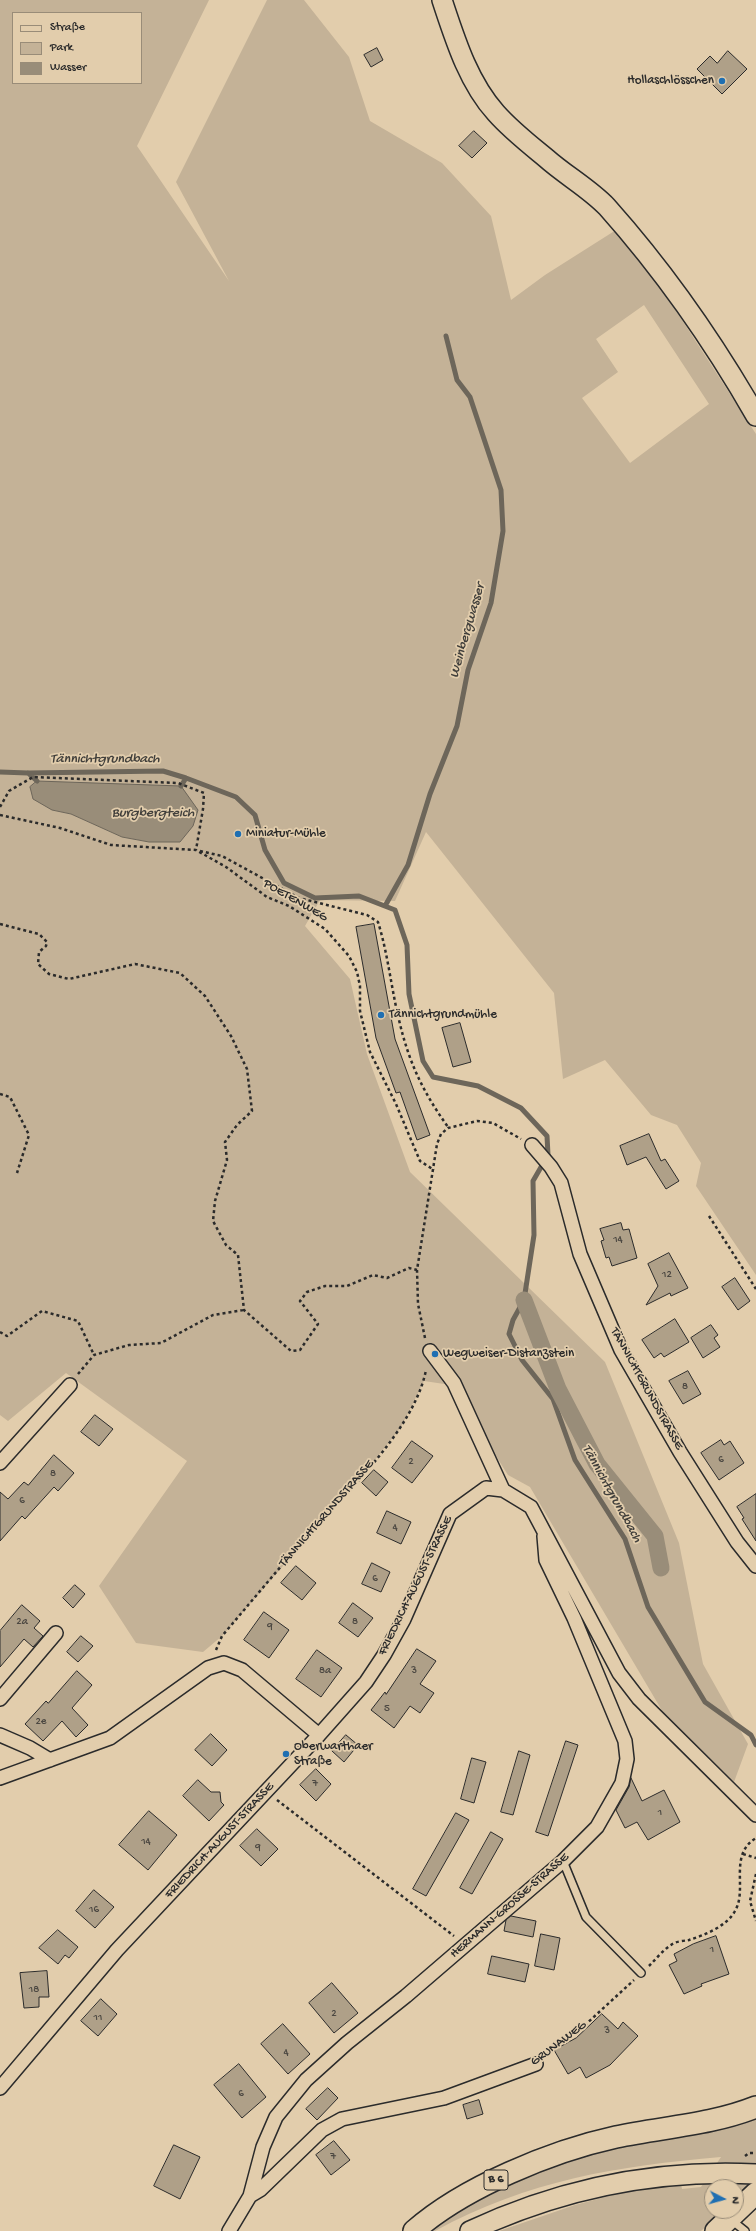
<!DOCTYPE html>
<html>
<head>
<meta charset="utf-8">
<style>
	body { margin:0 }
	#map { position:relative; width:756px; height:2231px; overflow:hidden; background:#e2cdac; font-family:"Gochi Hand",sans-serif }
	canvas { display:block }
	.legend { position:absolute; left:12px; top:12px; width:130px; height:72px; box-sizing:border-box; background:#e2cdac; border:1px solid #998c78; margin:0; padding:5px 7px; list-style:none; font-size:12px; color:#2b2b2b }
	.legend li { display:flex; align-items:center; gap:8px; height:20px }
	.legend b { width:20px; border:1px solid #998c78 }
	.north { position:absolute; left:704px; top:2179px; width:40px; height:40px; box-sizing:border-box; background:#e2cdac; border:1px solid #998c78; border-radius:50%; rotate:96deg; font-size:11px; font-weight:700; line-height:16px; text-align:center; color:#2b2b2b }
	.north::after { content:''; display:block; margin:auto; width:14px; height:18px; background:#1f6fb2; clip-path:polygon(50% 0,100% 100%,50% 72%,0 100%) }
</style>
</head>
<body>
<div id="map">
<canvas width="756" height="2231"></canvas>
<ul class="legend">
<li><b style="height:5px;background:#e2cdac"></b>Straße</li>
<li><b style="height:11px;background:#c4b297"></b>Park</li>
<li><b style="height:11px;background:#998d79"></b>Wasser</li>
</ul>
<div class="north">N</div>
</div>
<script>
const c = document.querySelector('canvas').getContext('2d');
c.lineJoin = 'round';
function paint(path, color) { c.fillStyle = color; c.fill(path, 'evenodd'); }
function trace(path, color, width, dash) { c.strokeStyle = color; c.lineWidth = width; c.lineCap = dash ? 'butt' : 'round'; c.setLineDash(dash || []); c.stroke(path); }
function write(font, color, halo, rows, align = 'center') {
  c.font = font + ' "Gochi Hand",sans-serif'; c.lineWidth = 3.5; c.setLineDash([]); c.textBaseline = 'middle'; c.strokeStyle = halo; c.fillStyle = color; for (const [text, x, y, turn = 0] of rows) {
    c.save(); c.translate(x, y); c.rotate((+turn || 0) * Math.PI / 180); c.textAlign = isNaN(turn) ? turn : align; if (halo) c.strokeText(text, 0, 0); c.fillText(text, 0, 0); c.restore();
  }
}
const green = new Path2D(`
	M0,0H209L137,146L229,281L176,182L267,0H304L349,57L370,121L442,163L491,216L511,300L545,275L616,230L658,283L756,434V1275L696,1186L701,1163L677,1125L651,1115L605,1060L563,1079L554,993L426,832L395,901L320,900L305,926L350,979L367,1054L410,1172L605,1362L679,1543L703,1664L748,1744L734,1782L664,1714L530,1487L508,1475L451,1385L424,1381L401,1427L370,1466L222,1636L203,1652L136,1643L99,1586L187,1461L66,1373L8,1421L0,1415ZM13,13H141V83H13ZM644,305L709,404L630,463L582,398L618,372L596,339ZM52,810L193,826L149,842L122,837L71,814Z
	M756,2118V2178L736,2199V2187H712V2211H723L701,2231H499L575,2205L628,2191L681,2184L682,2189L701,2187L721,2157C617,2166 529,2180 435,2231H424L497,2187L587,2150L713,2129L738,2124Z`);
const water = new Path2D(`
	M37,781L181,786L198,810L193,826L180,842H149L122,837L71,814L52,810L33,799L30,787Z`);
const stream = new Path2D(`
	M0,772L28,773L163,771L186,778L236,797L255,815L265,850L284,883L315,898L359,896L395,910L407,945L409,994L423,1061L433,1077L478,1086L521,1108L547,1136L548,1155L533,1181L534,1235L524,1300L513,1320L509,1334L522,1360L553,1399L575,1460L625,1539L648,1607L705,1702L751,1735L756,1745
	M28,773L37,781
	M181,786L186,778
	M385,906L408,865L430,794L457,726L468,670L491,603L503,531L501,490L470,397L457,380L446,336`);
const canal = new Path2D(`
	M524,1300L558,1389L597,1464L655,1536L661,1568`);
const building = new Path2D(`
	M377,48L383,60L371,67L364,55Z
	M728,51L747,69L722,94L697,69L710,56L717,63Z
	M474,131L487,143L472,158L459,146Z
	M374,924L395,1039L430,1135L417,1140L400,1092L396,1093L376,1038L356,927Z
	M460,1023L471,1062L453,1067L442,1028Z
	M649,1134L661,1161L665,1159L679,1181L666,1189L646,1157L627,1165L620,1146Z
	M621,1223L623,1230L629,1229L637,1258L612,1266L609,1257L606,1258L601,1241L604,1240L600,1229Z
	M669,1253L688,1288L671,1296L670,1293L646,1305L658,1286L648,1264Z
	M735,1278L750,1301L738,1310L722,1287Z
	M675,1319L689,1342L664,1357L661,1353L654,1358L642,1340Z
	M711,1325L718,1335L714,1338L720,1347L703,1358L691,1338Z
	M688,1371L701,1394L683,1404L669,1381Z
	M95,1415L113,1429L99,1446L81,1432Z
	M721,1440L724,1445L730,1441L744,1463L719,1480L701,1453Z
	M412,1441L433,1456L412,1483L392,1468Z
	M54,1455L74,1473L58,1491L54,1487L25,1519L22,1516L0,1541V1492L8,1499L24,1482L28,1485Z
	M374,1470L388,1482L376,1496L362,1483Z
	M756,1494V1541L742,1519L744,1518L737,1507Z
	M387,1511L411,1522L401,1544L377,1533Z
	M372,1563L390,1572L381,1592L362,1584Z
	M296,1566L316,1583L302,1600L281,1583Z
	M75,1585L85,1594L73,1608L63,1598Z
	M353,1603L373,1618L358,1637L339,1623Z
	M22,1605L40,1621L34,1628L43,1636L33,1647L24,1639L0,1667V1631Z
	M264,1612L289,1630L269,1658L244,1640Z
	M81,1636L93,1646L78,1662L67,1652Z
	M417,1649L436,1661L420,1684L434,1693L420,1713L410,1706L394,1728L371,1710L385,1692L386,1694Z
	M317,1650L342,1668L321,1697L296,1679Z
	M77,1671L92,1685L72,1708L88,1725L76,1737L62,1721L43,1741L25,1724L46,1701L48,1703Z
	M211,1734L227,1750L212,1766L195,1750Z
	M346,1735L358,1745L344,1762L332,1751Z
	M566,1741L578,1745L548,1836L536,1832Z
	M519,1751L530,1755L513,1815L501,1812Z
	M472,1758L486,1762L474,1803L461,1799Z
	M316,1769L331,1784L316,1801L300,1785Z
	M631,1778L642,1801L664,1790L680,1822L648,1840L637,1822L625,1828L616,1810L629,1787Z
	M198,1780L211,1792H220L221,1802L224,1805L209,1821L183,1796Z
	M149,1811L177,1835L148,1870L119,1845Z
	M456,1813L469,1820L426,1896L413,1889Z
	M257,1829L278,1849L261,1866L240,1846Z
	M491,1832L503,1839L472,1894L460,1888Z
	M94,1890L114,1907L95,1928L76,1911Z
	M511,1916L536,1921L533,1937L504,1931L506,1920Z
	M58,1930L78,1947L69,1958L65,1955L58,1964L39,1948Z
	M541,1934L560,1938L554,1970L535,1966Z
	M716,1936L729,1974L701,1984L702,1986L684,1994L669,1965L677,1961L674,1954L693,1944Z
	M492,1956L529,1964L525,1982L488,1974Z
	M47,1971L49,1997H39V2007L24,2008L20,1973Z
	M332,1983L358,2013L334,2033L309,2003Z
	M101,1999L117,2014L98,2036L81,2021Z
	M602,2014L618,2029L623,2022L638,2036L610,2065L586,2078L580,2067L568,2074L554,2050L576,2038Z
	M283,2024L310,2054L288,2074L261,2044Z
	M239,2064L266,2097L242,2118L214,2085Z
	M328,2088L338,2098L317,2120L306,2109Z
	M479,2100L483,2114L467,2119L463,2105Z
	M334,2141L350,2160L331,2175L316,2155Z
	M174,2145L200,2157L180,2199L154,2186Z`);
const path = new Path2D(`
	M0,807L9,791L33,777L178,783L204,793L203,809L196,850
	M0,815L60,828L111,845L196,850L226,867L267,897L289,906L325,929L349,956L357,972L360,986V1011L370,1052L396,1104L420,1161L434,1170
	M200,851L222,856L299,898L367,915L378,922C388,954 391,987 399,1020C409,1063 423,1092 448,1127
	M0,924L39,934L47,942L46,946L39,952L38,964L49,974L69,979L135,964L180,973L205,996L231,1036L247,1069L252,1111L237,1125L225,1142L227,1160L215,1201L213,1221L226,1245L238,1255L244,1310L291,1351L300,1350L318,1324L300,1301L307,1292L325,1286H347L373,1275L387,1278L409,1268L417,1270
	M0,1094L10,1097L29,1135L17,1173
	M709,1216L756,1289
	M0,1332L7,1336L42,1311L78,1321L94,1355
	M425,1338L418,1304L417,1270L437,1144L441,1134L448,1128L477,1121L493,1123L521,1139
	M78,1374L94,1355L129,1345L161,1343L213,1315L244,1310
	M216,1650L222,1636C251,1602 279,1568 309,1534C348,1490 414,1430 426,1370
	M277,1800L454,1936
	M743,1854L756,1858
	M756,1874L750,1901L756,1921
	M649,1966C656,1959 663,1950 671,1945C676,1941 684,1941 689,1940C705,1935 727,1926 735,1911C748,1889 728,1855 756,1838
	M547,2055L553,2048L585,2025L634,1980
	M745,2156L749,2153H756`);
const lane = new Path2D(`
	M563,1861L586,1917L641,1973
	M730,2219L745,2231`);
const street = new Path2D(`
	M532,1145L551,1167L561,1183L580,1254L621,1350L680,1452L737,1542L756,1566
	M430,1351L454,1383L503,1490
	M0,1463L70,1385
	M0,1699L56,1633
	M0,1735L30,1748L50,1760
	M0,1778L110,1738L208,1668L224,1663L242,1670L319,1735
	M0,2088L117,1950L319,1735L366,1682L384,1655L404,1619L450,1514L486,1488L503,1490L531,1507L619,1673L639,1699L756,1815
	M250,2196L260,2190L322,2130L342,2119L444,2098L536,2064
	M229,2231L250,2196L263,2147L276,2117L306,2080L347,2043L406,1996L563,1861L597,1827L622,1783L627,1759L625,1741L574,1618L546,1560L544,1536`);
const secondary = new Path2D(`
	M442,0C455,39 468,82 496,113C511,130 529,144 546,158C565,175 590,189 607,207C664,271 713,341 756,416
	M470,2231C560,2189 657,2169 756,2174`);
const primary = new Path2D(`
	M414,2231C464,2187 552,2151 616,2137C663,2127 711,2125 756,2107
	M716,2231L756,2193`);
const markers = [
	[722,81,4,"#1f6fb2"],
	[238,834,4,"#1f6fb2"],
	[381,1015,4,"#1f6fb2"],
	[435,1354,4,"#1f6fb2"],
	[286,1754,4,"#1f6fb2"]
];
const numberNames = [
	["14",618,1240],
	["12",667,1275],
	["8",685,1387],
	["6",721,1460],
	["2",411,1462],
	["8",53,1474],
	["6",22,1501],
	["4",395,1528],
	["6",375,1579],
	["2a",22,1622],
	["8",355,1622],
	["9",270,1627],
	["8a",325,1671],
	["3",414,1671],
	["5",387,1709],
	["2e",41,1722],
	["7",315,1784],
	["1",660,1813],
	["14",146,1842],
	["9",258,1848],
	["16",94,1910],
	["1",712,1950],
	["18",34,1990],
	["2",334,2014],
	["11",98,2018],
	["3",607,2031],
	["4",286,2053],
	["6",241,2094],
	["7",333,2157]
];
const shields = [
	[496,2180,24]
];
const shieldNames = [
	["B 6",496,2180]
];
const poiNames = [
	["Hollaschlösschen",714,81,"right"],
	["Miniatur-Mühle",246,834],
	["Tännichtgrundmühle",389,1015],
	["Wegweiser-Distanzstein",443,1354],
	["Oberwarthaer",294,1747],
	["Straße",294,1762]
];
const streetNames = [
	["POETENWEG",295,901,30],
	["TÄNNICHTGRUNDSTRASSE",646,1389,61],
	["TÄNNICHTGRUNDSTRASSE",327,1514,-49],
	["FRIEDRICH-AUGUST-STRASSE",416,1586,-64],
	["FRIEDRICH-AUGUST-STRASSE",220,1841,-47],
	["HERMANN-GROSSE-STRASSE",510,1906,-41],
	["GRUNAWEG",559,2044,-37]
];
const waterNames = [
	["Weinbergwasser",468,631,-74],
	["Tännichtgrundbach",105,760],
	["Burgbergteich",153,814],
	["Tännichtgrundbach",611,1494,61]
];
paint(green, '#c4b297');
paint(water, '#998d79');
trace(water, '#6d665a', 1);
trace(stream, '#6d665a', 5);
trace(canal, '#998d79', 17);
paint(building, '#afa088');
trace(building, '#2b2b2b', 1);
trace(lane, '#2b2b2b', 10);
trace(street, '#2b2b2b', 16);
trace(secondary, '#2b2b2b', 22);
trace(primary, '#2b2b2b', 24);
trace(path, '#2b2b2b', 2.5, [3, 3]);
trace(lane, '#e2cdac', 7);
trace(street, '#e2cdac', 13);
trace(secondary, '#e2cdac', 19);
trace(primary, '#e2cdac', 21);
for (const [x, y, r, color] of markers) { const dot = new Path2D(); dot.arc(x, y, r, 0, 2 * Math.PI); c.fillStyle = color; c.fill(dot); trace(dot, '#e2cdac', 1.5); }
write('11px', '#4c4842', null, numberNames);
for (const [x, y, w] of shields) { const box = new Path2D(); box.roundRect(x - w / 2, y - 10, w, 20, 3); c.fillStyle = '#e2cdac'; c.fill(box); trace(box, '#2b2b2b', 1); }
write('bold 12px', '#2b2b2b', null, shieldNames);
write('13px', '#2b2b2b', '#e2cdac', poiNames, 'left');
write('13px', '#2b2b2b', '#e2cdac', streetNames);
write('italic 14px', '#413f3b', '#e2cdac', waterNames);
</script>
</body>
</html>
